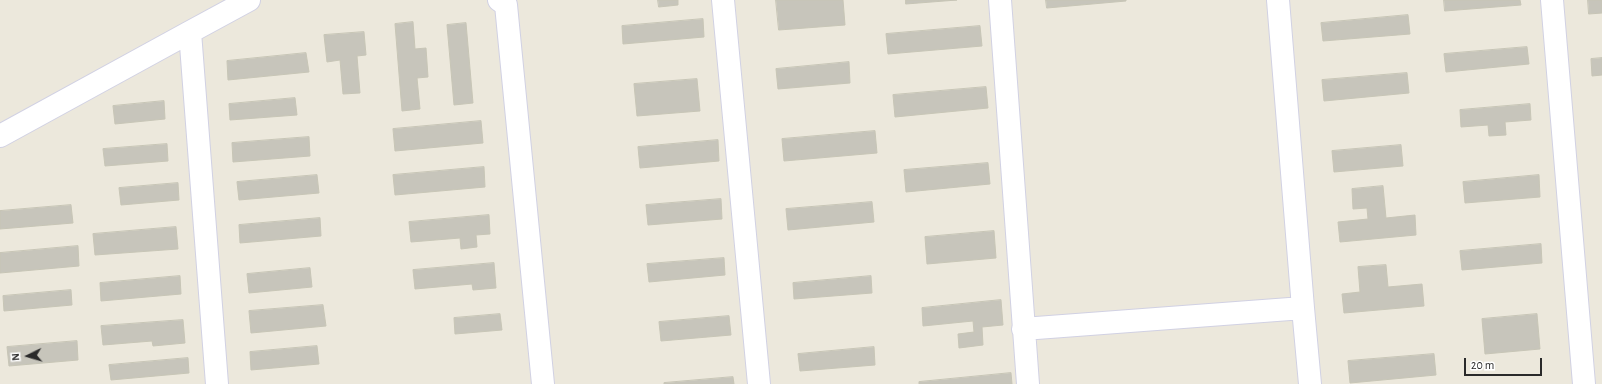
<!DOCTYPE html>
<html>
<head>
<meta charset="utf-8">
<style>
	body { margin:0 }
	#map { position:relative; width:1602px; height:384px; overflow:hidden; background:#ece8dc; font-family:"Alegreya Sans",sans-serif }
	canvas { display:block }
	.north { position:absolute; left:8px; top:336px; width:40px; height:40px; -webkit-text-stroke:3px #fff; paint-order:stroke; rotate:265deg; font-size:11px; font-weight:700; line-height:16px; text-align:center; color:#2a2a2a }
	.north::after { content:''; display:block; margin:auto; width:14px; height:18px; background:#2a2a2a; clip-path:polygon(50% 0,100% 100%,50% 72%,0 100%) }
	.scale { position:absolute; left:1464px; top:358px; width:78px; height:18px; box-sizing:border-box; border:2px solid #2a2a2a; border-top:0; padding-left:5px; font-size:12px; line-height:14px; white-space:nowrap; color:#2a2a2a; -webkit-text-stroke:3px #fff; paint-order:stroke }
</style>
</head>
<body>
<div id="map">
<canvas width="1602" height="384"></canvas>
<div class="north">N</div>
<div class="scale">20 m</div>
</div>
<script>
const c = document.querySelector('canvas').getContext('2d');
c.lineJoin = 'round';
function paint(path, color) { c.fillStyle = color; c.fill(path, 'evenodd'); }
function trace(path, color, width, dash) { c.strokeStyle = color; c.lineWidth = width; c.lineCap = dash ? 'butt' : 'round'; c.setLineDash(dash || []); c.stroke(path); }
const building = new Path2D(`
	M658,0H678V5L659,7Z
	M776,0H843L845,25L779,30Z
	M906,0H957L906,4Z
	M1046,0H1126V1L1047,8Z
	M1444,0H1520L1521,5L1445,11Z
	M1588,0H1602V13L1589,14Z
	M1408,15L1410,34L1323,41L1321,23Z
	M703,19L704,37L623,44L622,26Z
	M413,22L415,49L426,48L428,77L417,78L420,109L402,111L395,24Z
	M466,23L473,103L454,105L447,25Z
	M980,26L982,46L888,54L886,34Z
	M364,32L366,55L357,56L360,93L343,94L340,60L327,62L324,35Z
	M1527,47L1529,64L1446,72L1444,54Z
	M306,53L309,72L228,80L227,61Z
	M1602,58V75L1592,76L1591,59Z
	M849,62L850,83L778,89L776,69Z
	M1407,73L1409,93L1324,101L1322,80Z
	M697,79L700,111L637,116L634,84Z
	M986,87L988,108L895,117L893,95Z
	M295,98L297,115L230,120L229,104Z
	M164,101L165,119L115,124L113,106Z
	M1530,104L1531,120L1505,122L1506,135L1489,136L1488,125L1461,127L1460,110Z
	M481,121L483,143L395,151L393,129Z
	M875,131L877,153L784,161L782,139Z
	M309,137L310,156L233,162L232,143Z
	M718,140L719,161L640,168L638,147Z
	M167,144L168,161L105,166L103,149Z
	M1401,145L1403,166L1334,172L1332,151Z
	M988,163L990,184L906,192L904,170Z
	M484,167L485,187L395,195L393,175Z
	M317,175L319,193L239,200L237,182Z
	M1539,175L1540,197L1465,203L1463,182Z
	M178,183L179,200L121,205L119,188Z
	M1383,186L1386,218L1415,215L1416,235L1340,242L1338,222L1368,219L1367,208L1353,209L1352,189Z
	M721,199L722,219L648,225L646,205Z
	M872,202L874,222L788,230L786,209Z
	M71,205L73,223L0,229V211Z
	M489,215L490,234L476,235L477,247L461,249L460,238L411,242L409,222Z
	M320,218L321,236L240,243L239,225Z
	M176,227L178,249L95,255L93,234Z
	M994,231L996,258L927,264L925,237Z
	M1541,244L1542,263L1462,270L1460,251Z
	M78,246L79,266L0,273V253Z
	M724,258L725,275L649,282L647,264Z
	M494,263L496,288L473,290L472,284L415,289L413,270Z
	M1386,265L1388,287L1422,284L1424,306L1344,313L1342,294L1360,292L1358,267Z
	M310,268L312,287L249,293L247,274Z
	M180,276L181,294L101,301L100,283Z
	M871,276L872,293L794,299L793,283Z
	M71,290L72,305L4,311L3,296Z
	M1001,300L1003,325L982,327L983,345L959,348L958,334L974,332L973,321L923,326L922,308Z
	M323,305L326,326L251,333L249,311Z
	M500,314L502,330L455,334L454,318Z
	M1537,314L1540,349L1485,354L1482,319Z
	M729,316L731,335L661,341L659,322Z
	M183,320L185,343L153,346L152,341L103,345L101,326Z
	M77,341L78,360L9,366L7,347Z
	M317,346L319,364L251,370L250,352Z
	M874,347L875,365L800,371L798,354Z
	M1434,354L1436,375L1350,383L1348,361Z
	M188,358L189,373L111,380L109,365Z
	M1011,373L1012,384H919V382Z
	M733,377L734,384H664V383Z`);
const minor = new Path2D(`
	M499,0L506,5L543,384
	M723,0L759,384
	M1000,0L1028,384
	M1278,0L1303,308L1310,384
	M1552,0L1584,384
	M0,136L190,32
	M1023,329L1303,308
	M217,384L190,32L249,0`);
paint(building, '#c7c5bb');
trace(building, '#c7c5b6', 1);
trace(minor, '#d1d1e3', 24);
trace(minor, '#fff', 22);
</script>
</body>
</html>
